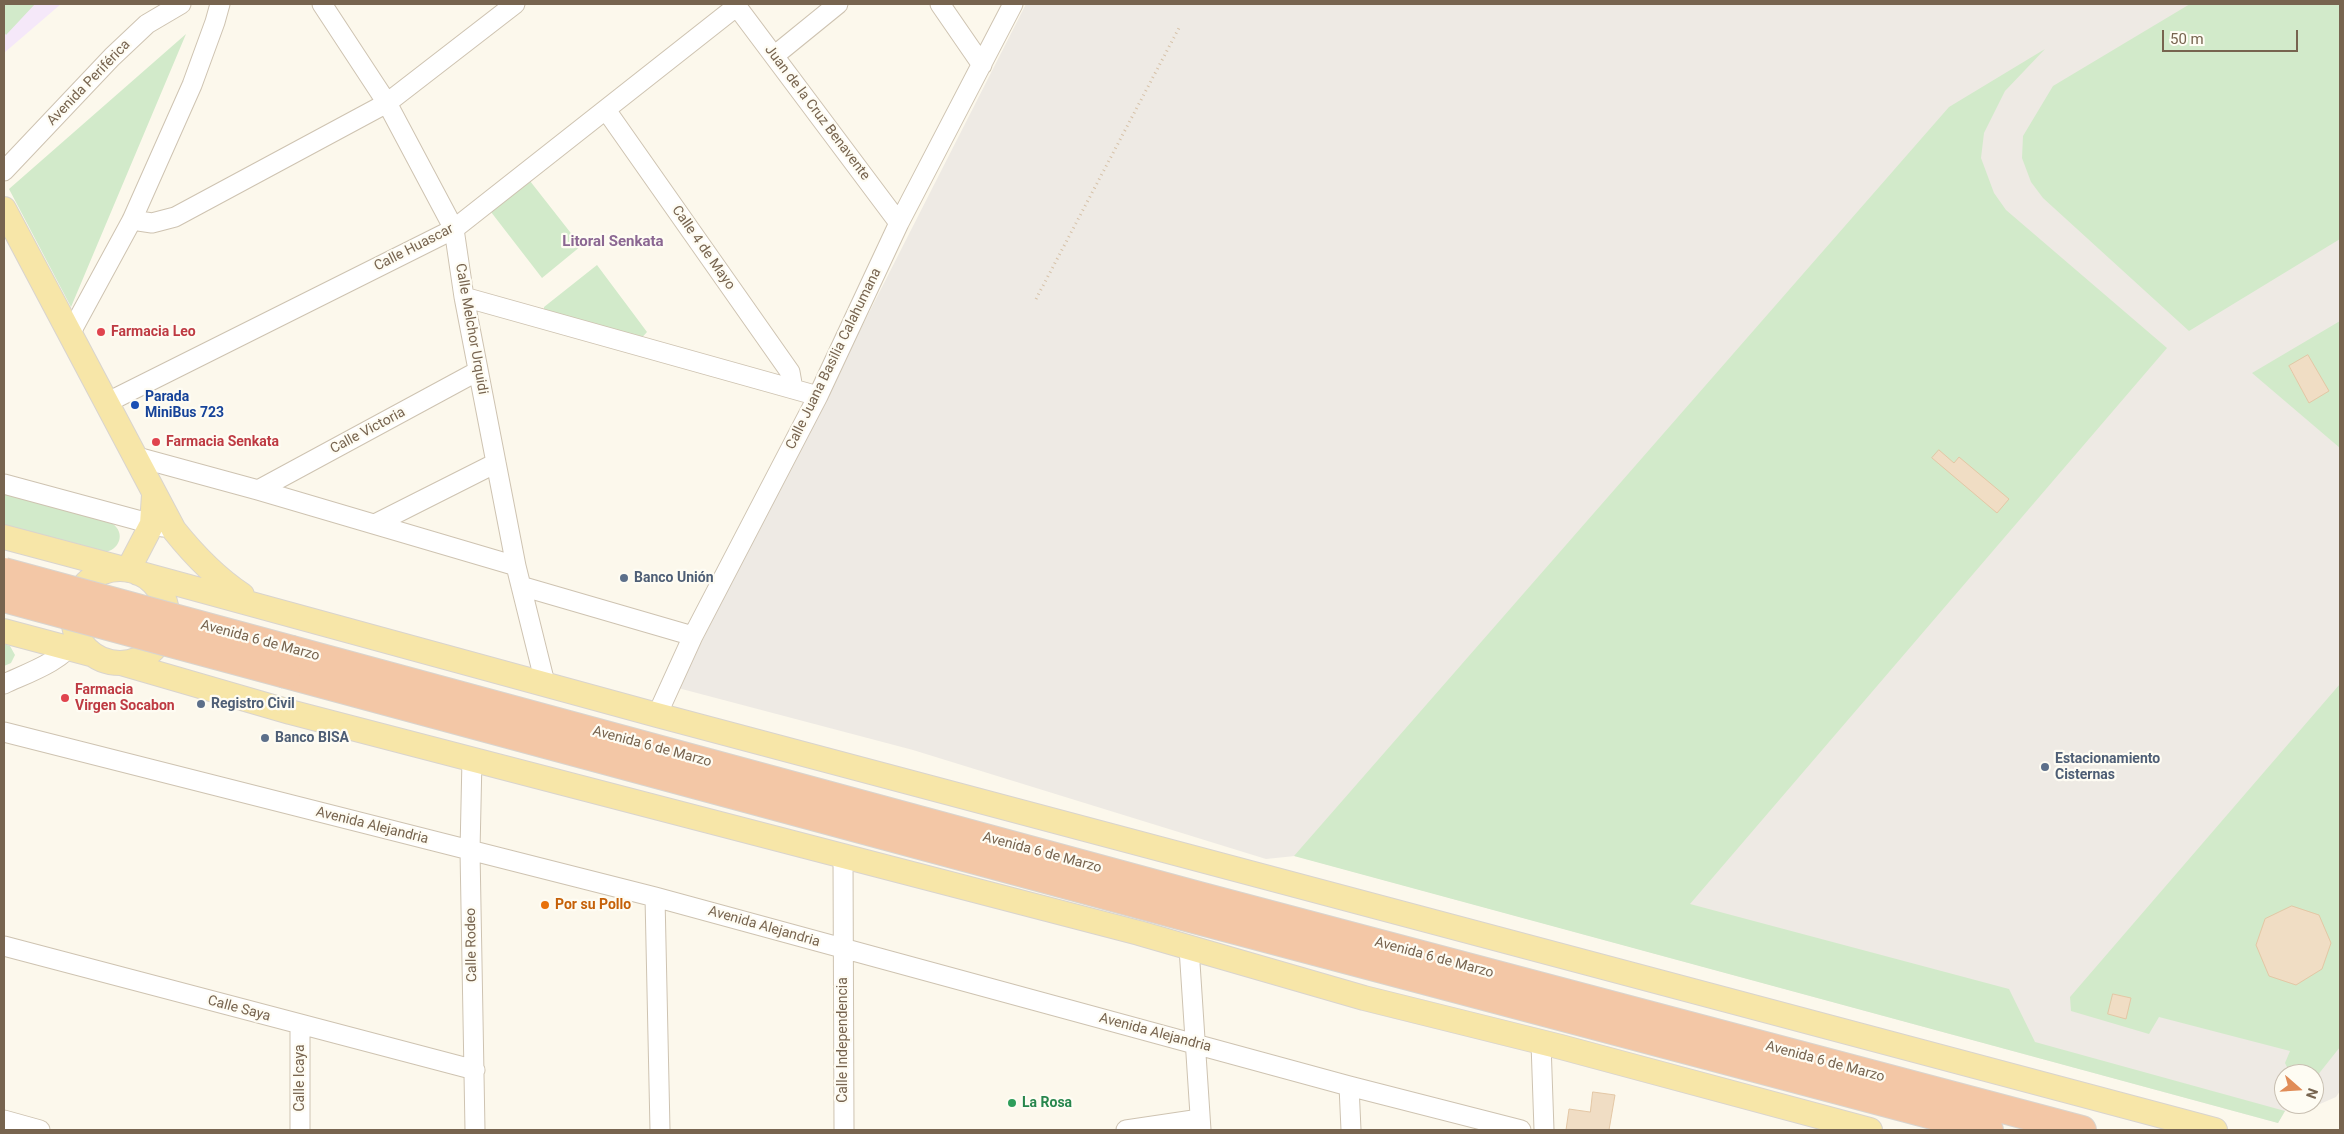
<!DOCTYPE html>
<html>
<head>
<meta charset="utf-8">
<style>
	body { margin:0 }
	#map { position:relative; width:2344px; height:1134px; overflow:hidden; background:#fcf8ec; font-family:Roboto,sans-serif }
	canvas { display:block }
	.frame { position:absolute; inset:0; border:5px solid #77644f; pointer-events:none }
	.north { position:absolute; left:2274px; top:1064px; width:50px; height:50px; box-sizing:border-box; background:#fefcf3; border:1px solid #c8bfb1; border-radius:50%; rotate:109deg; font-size:14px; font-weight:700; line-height:20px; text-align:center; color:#77644f }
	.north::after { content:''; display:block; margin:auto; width:18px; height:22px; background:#e08c57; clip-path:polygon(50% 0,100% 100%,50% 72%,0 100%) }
	.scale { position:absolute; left:2162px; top:30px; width:136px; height:22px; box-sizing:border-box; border:2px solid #77644f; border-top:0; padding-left:6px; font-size:15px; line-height:18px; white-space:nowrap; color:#77644f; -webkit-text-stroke:4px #fefcf3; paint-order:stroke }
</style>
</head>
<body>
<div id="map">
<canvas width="2344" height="1134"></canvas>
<div class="frame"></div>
<div class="north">N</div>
<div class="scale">50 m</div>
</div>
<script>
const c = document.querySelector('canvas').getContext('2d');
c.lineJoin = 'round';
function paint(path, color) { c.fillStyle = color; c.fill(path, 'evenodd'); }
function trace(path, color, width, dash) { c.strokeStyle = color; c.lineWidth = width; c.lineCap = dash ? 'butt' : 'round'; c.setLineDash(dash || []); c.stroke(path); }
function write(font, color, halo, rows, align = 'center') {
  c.font = font + ' Roboto,sans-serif'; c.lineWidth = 4.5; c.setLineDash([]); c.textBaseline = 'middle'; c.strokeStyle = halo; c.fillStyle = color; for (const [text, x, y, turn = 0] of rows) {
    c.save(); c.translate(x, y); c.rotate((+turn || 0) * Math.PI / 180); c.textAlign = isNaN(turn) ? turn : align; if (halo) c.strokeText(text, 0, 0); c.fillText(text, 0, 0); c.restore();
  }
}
const industrial = new Path2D(`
	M1026,4H2340V1091L2336,1097L2313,1107L2285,1111L2278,1123L1295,856L1266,859L913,750L678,688ZM2284,1074H2314V1104H2284Z`);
const education = new Path2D(`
	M4,4H61L4,53Z`);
const green = new Path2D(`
	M4,4H35L6,35L4,32Z
	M2190,4H2340V239L2189,331L2043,198L2031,182L2022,158L2023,136L2053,86Z
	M186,34L71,307L9,189Z
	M2045,49L2005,91L1984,133L1981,158L1994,193L2006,210L2167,348L1690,904L2009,989L2035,1042L2285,1111L2278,1123L1294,856L1949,107Z
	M530,181L581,246L542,278L491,212Z
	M597,265L647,332L636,344L544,318V307Z
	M2340,321V448L2252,373ZM2308,355L2328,391L2309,402L2289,367Z
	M4,493L110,522C125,530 122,548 106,552L4,526Z
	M4,644L10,646L15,655L11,663L4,666Z
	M2340,684V1047L2317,1076L2290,1073L2285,1063L2290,1051L2159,1017L2149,1034L2071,1011L2070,997Z`);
const building = new Path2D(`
	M2308,355L2329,391L2309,403L2289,366Z
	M1939,450L1954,463L1959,457L2009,499L1997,513L1932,458Z
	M2292,906L2319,915L2331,943L2322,969L2296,985L2269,976L2256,945L2265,919Z
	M2113,994L2131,998L2126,1019L2108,1014Z
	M1593,1092L1615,1095L1609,1130H1566L1569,1109L1590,1112Z`);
const path = new Path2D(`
	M1036,299L1180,26`);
const minor = new Path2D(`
	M322,4L387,103L454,229L464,297L516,566L545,683
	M735,4L899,223
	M940,4L982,65
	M774,56L838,4
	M606,110L790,372L793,389
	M4,171L112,57L147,24L181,4
	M132,220L152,223L175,217L387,103L515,4
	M464,297L818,396
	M70,334L132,220L192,85L215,22L220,4
	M106,403L454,229L737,6
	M137,457L258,490L516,566
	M4,484L163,527
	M258,490L478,371
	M375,524L496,463
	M521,586L693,636
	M4,684C30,672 61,662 78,638
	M657,715L693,636L818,396L899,223L1013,4
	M4,732L655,897L1349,1086L1521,1130
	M472,759L470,851L475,1130
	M843,857L844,1130
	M655,897L660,1130
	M4,946L475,1070
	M1189,948L1201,1130
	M1541,1043L1544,1130
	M1349,1086L1351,1130
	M4,1120L40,1130
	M300,1130V1025
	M1126,1130L1200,1119`);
const major = new Path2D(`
	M4,209L174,530C194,555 215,577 242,595
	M4,537L128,570L152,524L154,495
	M73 616a47 47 0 1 1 94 0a47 47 0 1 1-94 0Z
	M138,573L657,715L2215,1130
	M4,631L94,655
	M121,663L290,712L1139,933L1364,998L1561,1047L1870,1130`);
const highway = new Path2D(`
	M292,650L1199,896L2082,1130
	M286,674L1194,919L1989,1130`);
const highwayBridge = new Path2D(`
	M4,572L292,650
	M4,598L286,674`);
const markers = [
	[101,332,5,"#e0444e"],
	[135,405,5,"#1a4fb4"],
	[156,442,5,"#e0444e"],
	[624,578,5,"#5c6f8a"],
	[65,698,5,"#e0444e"],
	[201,704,5,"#5c6f8a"],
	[265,738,5,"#5c6f8a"],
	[2045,767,5,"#5c6f8a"],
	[545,905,5,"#e8710a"],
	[1012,1103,5,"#2e9e5b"]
];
const streetNames = [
	["Avenida Periférica",89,83,-46],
	["Juan de la Cruz Benavente",817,113,53],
	["Calle Huascar",414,248,-27],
	["Calle 4 de Mayo",703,248,55],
	["Calle Melchor Urquidi",471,329,80],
	["Calle Juana Basilia Calahumana",834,359,-64],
	["Calle Victoria",368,431,-28],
	["Avenida 6 de Marzo",260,641,15],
	["Avenida 6 de Marzo",652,747,15],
	["Avenida Alejandria",372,826,14],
	["Avenida 6 de Marzo",1042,853,15],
	["Avenida Alejandria",764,927,16],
	["Calle Rodeo",472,945,-91],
	["Avenida 6 de Marzo",1434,958,15],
	["Calle Saya",239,1009,15],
	["Avenida Alejandria",1155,1033,15],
	["Calle Independencia",843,1040,-90],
	["Avenida 6 de Marzo",1825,1062,15],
	["Calle Icaya",300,1078,-90]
];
const healthNames = [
	["Farmacia Leo",111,332],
	["Farmacia Senkata",166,442],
	["Farmacia",75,690],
	["Virgen Socabon",75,706]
];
const transitNames = [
	["Parada",145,397],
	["MiniBus 723",145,413]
];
const serviceNames = [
	["Banco Unión",634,578],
	["Registro Civil",211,704],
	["Banco BISA",275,738],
	["Estacionamiento",2055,759],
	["Cisternas",2055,775]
];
const foodNames = [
	["Por su Pollo",555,905]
];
const leisureNames = [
	["La Rosa",1022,1103]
];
const neighbourhoodNames = [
	["Litoral Senkata",613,242]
];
paint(industrial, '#eeeae4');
paint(education, '#f5e8f9');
paint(green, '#d2eaca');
paint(building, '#f0ddc4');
trace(building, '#e3c7a5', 1);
trace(minor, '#cec3b1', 21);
trace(major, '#d9d4ce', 26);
trace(highway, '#d9d4ce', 30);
trace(path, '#d6c1a7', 3, [1, 4]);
trace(minor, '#fff', 19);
trace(major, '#f7e6a8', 24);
trace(highway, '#f3c7a6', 28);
trace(highwayBridge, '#d9d4ce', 30, []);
trace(highwayBridge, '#f3c7a6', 28);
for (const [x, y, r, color] of markers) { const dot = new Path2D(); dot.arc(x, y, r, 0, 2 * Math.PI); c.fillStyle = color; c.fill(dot); trace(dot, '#fefcf3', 2); }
write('14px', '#77644f', '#fefcf3', streetNames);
write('bold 14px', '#be3a42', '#fefcf3', healthNames, 'left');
write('bold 14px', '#164399', '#fefcf3', transitNames, 'left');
write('bold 14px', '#4e5e75', '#fefcf3', serviceNames, 'left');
write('bold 14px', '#c56008', '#fefcf3', foodNames, 'left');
write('bold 14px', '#27864d', '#fefcf3', leisureNames, 'left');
write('bold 15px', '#8b6792', '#fefcf3', neighbourhoodNames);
</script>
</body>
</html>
